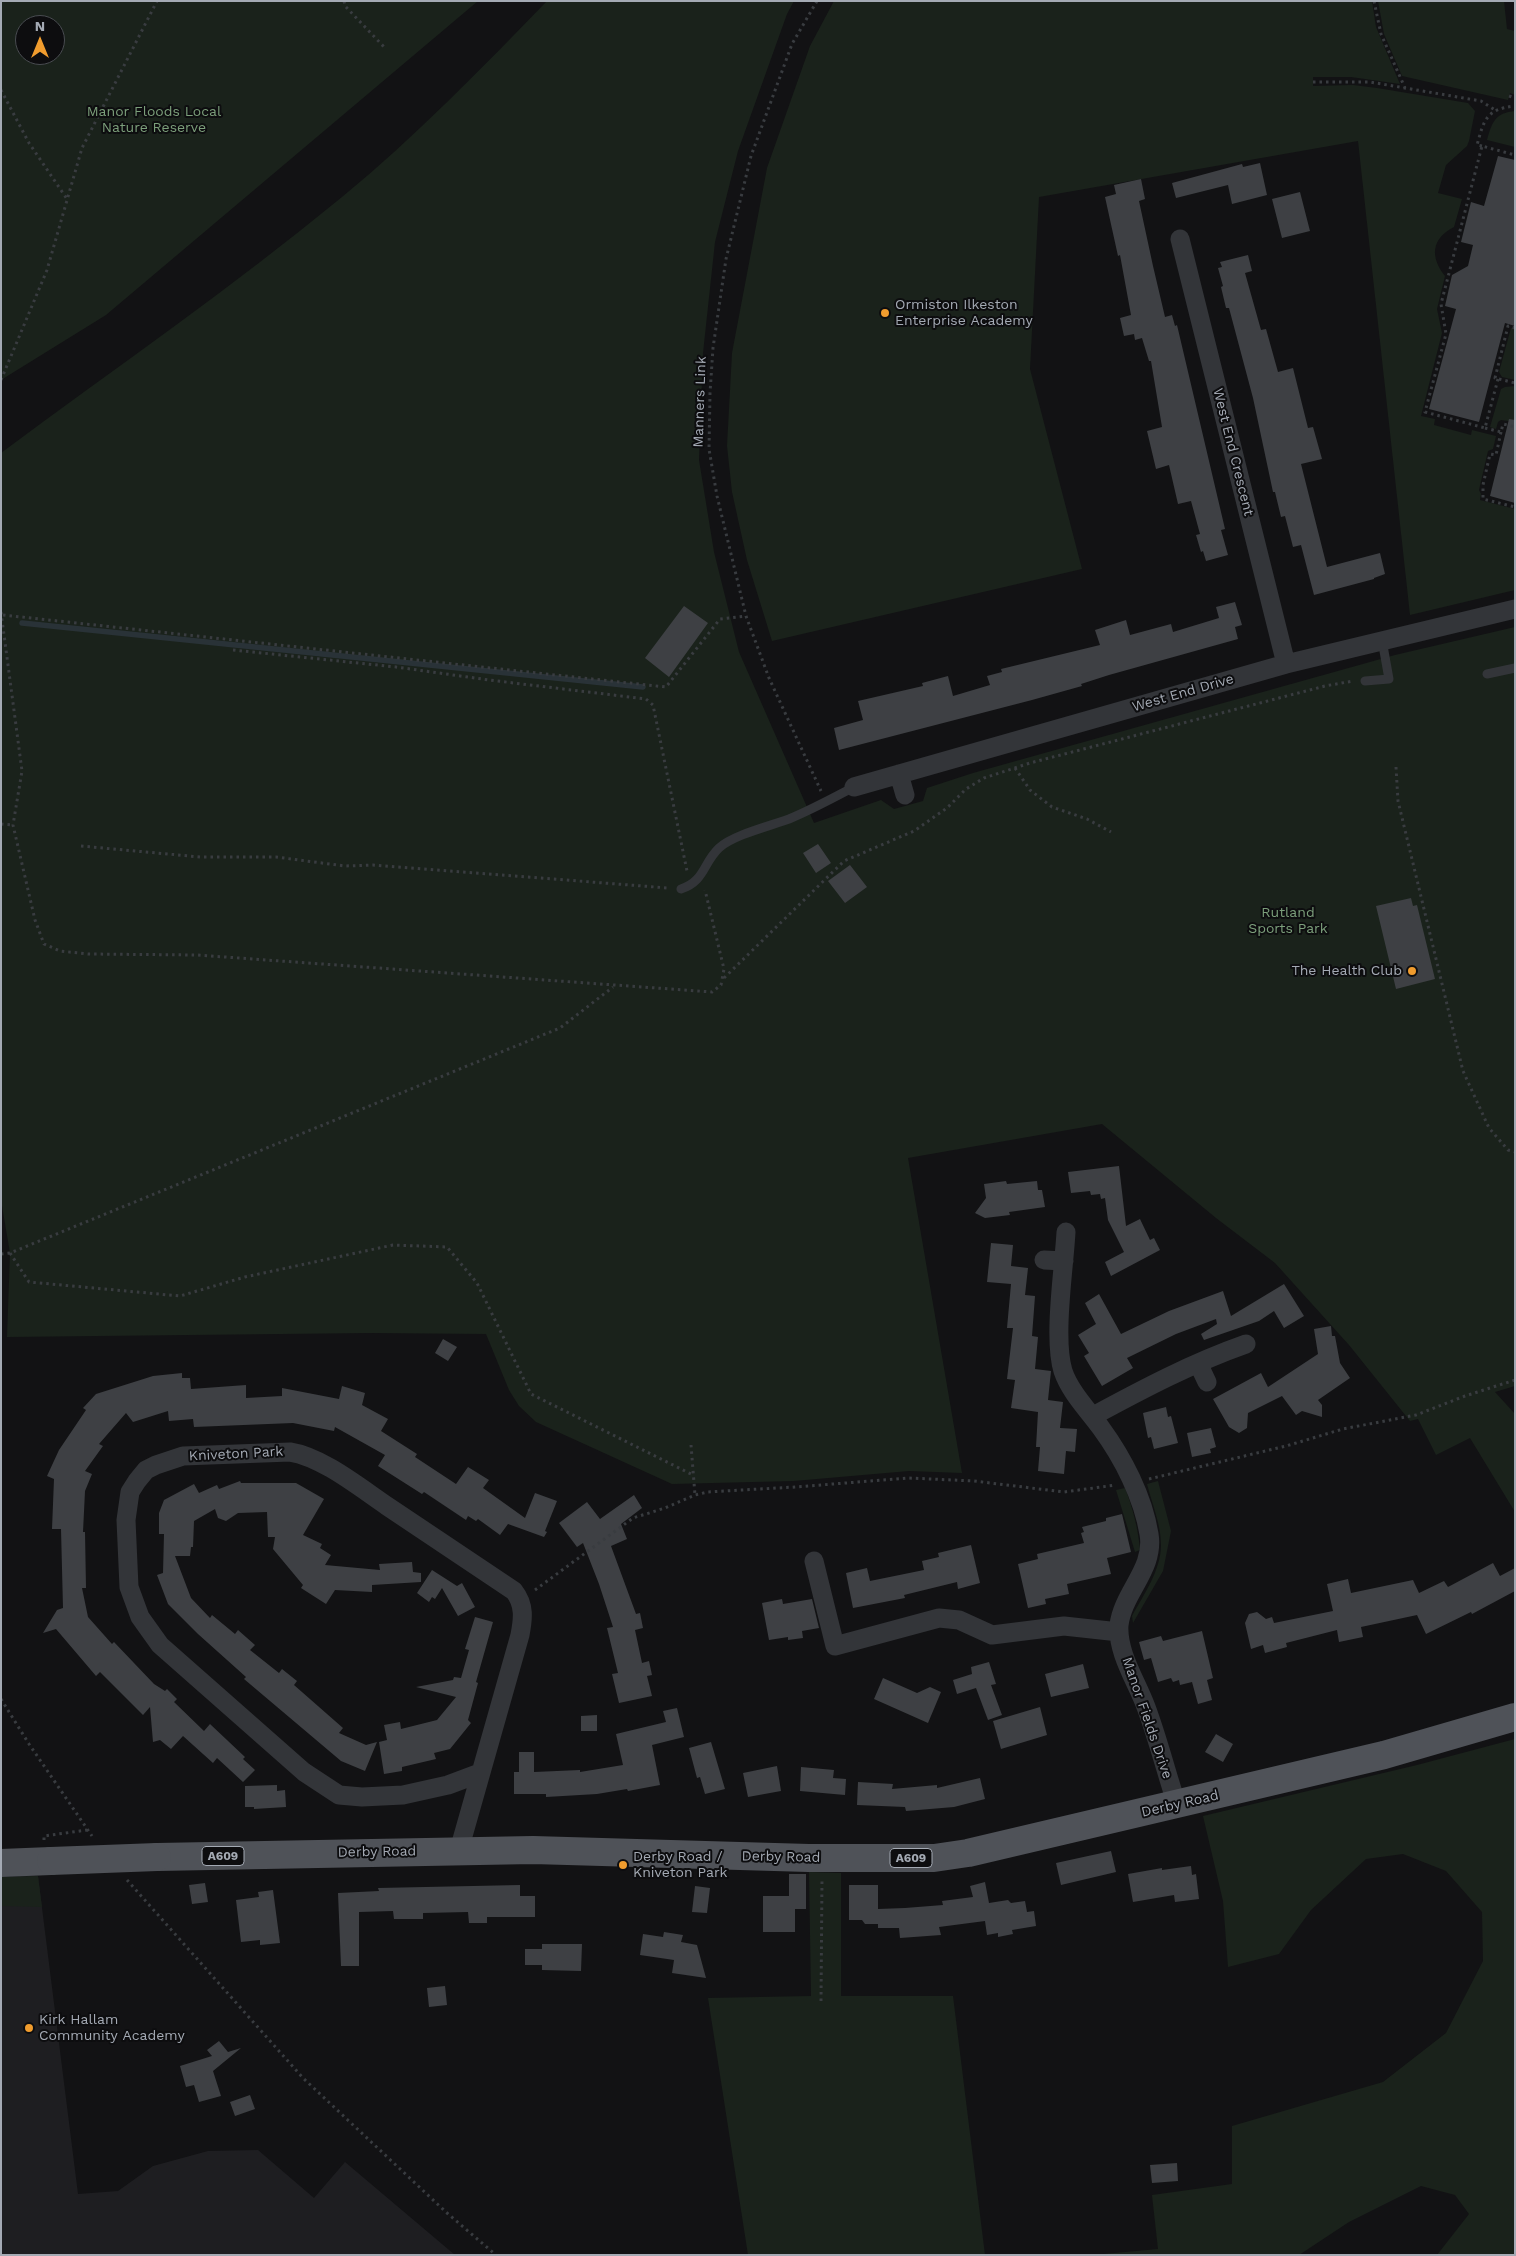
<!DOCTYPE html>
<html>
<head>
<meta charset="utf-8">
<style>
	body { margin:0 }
	#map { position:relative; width:1516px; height:2256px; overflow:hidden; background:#121214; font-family:"Work Sans",sans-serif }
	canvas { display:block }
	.frame { position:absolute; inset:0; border:2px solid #a4aab4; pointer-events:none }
	.north { position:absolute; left:15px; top:15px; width:50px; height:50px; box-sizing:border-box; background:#0d0d0f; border:1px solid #494c51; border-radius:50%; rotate:0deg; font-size:14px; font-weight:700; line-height:20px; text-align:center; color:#a4aab4 }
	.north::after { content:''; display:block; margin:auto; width:18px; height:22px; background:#f09c2e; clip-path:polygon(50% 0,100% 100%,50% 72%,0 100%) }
</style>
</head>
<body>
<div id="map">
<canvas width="1516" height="2256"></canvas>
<div class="frame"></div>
<div class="north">N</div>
</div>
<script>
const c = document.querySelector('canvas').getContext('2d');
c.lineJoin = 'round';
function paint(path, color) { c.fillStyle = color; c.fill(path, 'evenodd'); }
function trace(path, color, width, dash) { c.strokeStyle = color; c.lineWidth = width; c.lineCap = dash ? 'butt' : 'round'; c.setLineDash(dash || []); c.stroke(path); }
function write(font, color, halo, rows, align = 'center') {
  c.font = font + ' "Work Sans",sans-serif'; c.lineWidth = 4; c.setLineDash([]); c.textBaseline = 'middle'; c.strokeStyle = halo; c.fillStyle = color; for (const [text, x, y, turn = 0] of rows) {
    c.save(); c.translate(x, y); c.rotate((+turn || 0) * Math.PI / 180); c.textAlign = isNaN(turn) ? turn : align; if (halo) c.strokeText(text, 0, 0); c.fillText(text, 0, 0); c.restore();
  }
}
const built = new Path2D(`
	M38,1876L78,2194L118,2191L153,2166L208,2151L258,2150L314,2198L345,2162L455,2255H1V1877Z`);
const green = new Path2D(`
	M1,1H478L106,315L1,380ZM25,25H55V55H25Z
	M547,1H794L787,14L738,151L715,242L703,353L699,460L714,552L739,652L814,823L881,800L894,809L923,801L927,788L973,773L1395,655L1515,627V1386L1495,1392L1515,1414V1512L1470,1438L1436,1455L1418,1419L1410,1421L1349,1345L1275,1263L1216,1218L1102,1124L908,1158L962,1473L909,1471L794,1481L672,1484L536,1422L519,1406L509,1390L486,1334L371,1333L7,1337L10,1253L1,1200V453C115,368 233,287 342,197C415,137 481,69 547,1Z
	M834,1H1372L1376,27L1400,84L1351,77H1313V86L1353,85L1377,88L1468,103L1475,111L1469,141L1467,146L1446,165L1438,193L1462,199L1454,227C1431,239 1430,257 1445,276L1437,309L1442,333L1421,416L1435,419L1434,425L1471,435L1472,430L1496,436L1493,449L1488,451L1479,490L1481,494L1480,500L1515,509V590L1410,615L1358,141L1039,197L1030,369L1082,569L772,641L747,560L732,492L727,446L732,353L767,168L810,46Z
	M1378,1H1504L1507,29L1515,31V95L1510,93L1508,100L1402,76L1384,34Z
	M1515,111V147L1487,140C1492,122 1495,113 1515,111Z
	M1511,328L1515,329V380L1502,377L1499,372Z
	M1515,386V422L1501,420L1498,422L1496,429L1490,427L1501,389L1505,387Z
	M1158,1481L1171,1531L1163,1571L1133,1623L1132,1616C1144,1594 1161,1570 1161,1545C1161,1524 1152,1504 1147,1484Z
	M1125,1488C1133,1509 1138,1528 1140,1550L1135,1552L1116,1490Z
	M1515,1739V2255H1437L1469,2214L1455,2195L1421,2186L1349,2222L1299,2255H1092L1158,2249L1152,2195L1232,2184V2126L1383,2082L1446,2033L1483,1961L1482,1912L1446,1871L1403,1854L1366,1859L1311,1910L1279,1954L1228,1967L1223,1901L1203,1816L1417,1765Z
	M809,1872L841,1873V1996H953L985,2255H748L708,1998L811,1996Z
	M38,1876L42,1907L1,1906V1877Z`);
const stream = new Path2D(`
	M22,623L643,687`);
const building = new Path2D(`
	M1498,156L1515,160V326L1505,323L1479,422L1429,409L1456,309L1445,306L1452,275L1468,266L1473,245L1461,242L1471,202L1484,206Z
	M1260,163L1267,195L1232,204L1228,185L1176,198L1172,183L1242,164L1243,167Z
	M1141,179L1145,199L1139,201L1153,266L1165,317L1172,315L1175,326L1177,325L1225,529L1221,530L1228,555L1206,561L1203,551L1201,552L1196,535L1200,534L1191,501L1178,504L1169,465L1156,469L1147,431L1162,427L1151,361H1149L1142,338L1135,340L1134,334L1124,336L1120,318L1131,315L1120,255L1118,256L1105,197L1116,194L1114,185Z
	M1300,192L1310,231L1282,238L1272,199Z
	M1248,255L1252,271L1245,273L1261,330L1266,329L1278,372L1293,368L1308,428L1313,427L1322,459L1301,464L1327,567L1380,553L1385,574L1374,578V579L1314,595L1301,545L1293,547L1285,516L1281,517L1275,492H1273L1253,398L1229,308H1226L1221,287L1223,286L1218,268L1222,267L1220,262Z
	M1509,419L1515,420V503L1490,496Z
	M1235,602L1242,625L1235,627L1238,639L1109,675L1081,684L1082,686L1032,700L839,750L834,728L863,720L858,701L923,686L922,683L948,676L953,696L990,685L987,676L1002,672L1001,669L1100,645L1095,630L1126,620L1130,635L1171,624L1173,632L1219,618L1216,607Z
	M684,606L708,623L669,677L645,658Z
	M818,844L831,863L816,873L803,853Z
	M850,865L867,887L845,903L828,881Z
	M1411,898L1413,906L1417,905L1435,979L1396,989L1376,906Z
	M1119,1166L1126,1226L1140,1219L1150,1240L1154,1238L1160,1250L1111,1276L1105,1262L1124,1252L1108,1220L1105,1198L1101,1199L1100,1194L1091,1195L1090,1191L1071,1193L1068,1172Z
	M1006,1181L1007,1184L1037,1181L1038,1190H1042L1045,1207L1009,1212L1010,1215L985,1218L975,1213L986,1198L984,1184Z
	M991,1243L1013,1245L1011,1266L1028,1268L1025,1295L1035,1296L1032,1336L1038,1337L1035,1369L1051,1371L1048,1400L1063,1402L1060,1428L1077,1429L1075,1452L1066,1451L1064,1474L1038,1471L1040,1447H1036L1038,1412L1011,1408L1015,1380L1007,1379L1013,1328H1007L1011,1284L987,1282Z
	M1284,1284L1304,1316L1284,1328L1274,1311L1259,1321L1204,1340L1201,1334L1217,1324L1216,1319L1176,1334L1127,1358L1133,1368L1102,1386L1084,1356L1089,1353L1078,1335L1096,1324L1085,1303L1099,1294L1121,1334L1169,1311L1223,1291L1231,1316Z
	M1331,1326L1332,1336H1335L1340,1363L1350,1378L1318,1400L1322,1405V1417L1302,1411L1296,1415L1282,1396L1248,1413L1247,1428L1239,1433L1229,1427L1213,1399L1261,1373L1268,1387L1318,1354L1314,1329Z
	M443,1339L457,1347L448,1361L435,1353Z
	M182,1373V1378H190L191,1389L246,1385V1398L282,1396V1388L339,1399L342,1386L365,1393L362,1405L388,1419L381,1431L417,1454L415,1457L456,1484L468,1467L489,1480L483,1488L525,1518L535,1493L557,1501L545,1531L543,1530L547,1532L544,1537L508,1524L500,1535L478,1519L476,1521L468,1516L466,1520L424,1492L422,1494L378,1466L385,1455L335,1427L334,1431L293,1423L194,1427L193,1419L169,1421L168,1411L133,1422L126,1413L99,1444L103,1446L85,1471L92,1474L85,1491L83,1532H85L86,1588H82L88,1617L112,1644L114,1642L154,1684L165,1691L167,1689L177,1699L174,1702L204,1731L210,1724L245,1757L243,1759L255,1770L243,1782L217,1758L213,1763L183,1736L171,1749L160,1740L153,1742L150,1707L143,1715L100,1672L96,1676L56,1629L43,1633L57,1610L63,1608L61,1529H52L54,1479L47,1476L59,1450L86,1410L83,1408L96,1394L153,1376Z
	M1166,1407L1168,1417L1171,1416L1178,1443L1154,1449L1151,1437L1148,1438L1143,1413Z
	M1211,1428L1216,1447L1210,1449L1211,1453L1192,1457L1187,1433Z
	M240,1481L241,1483H296L324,1499L303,1535L322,1544L320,1548L331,1555L325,1565L380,1570L379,1564L412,1562L413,1572L421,1573V1582L372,1585V1592L335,1590L326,1604L301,1588L303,1585L273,1549L275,1537H268L267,1512L238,1513L226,1521L218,1518L215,1509L194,1521L193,1547H191L190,1556H175L191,1598L210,1618L212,1615L235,1634L238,1630L255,1645L250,1650L279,1673L282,1669L297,1681L294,1685L343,1728L339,1733L366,1745L377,1742L365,1771L341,1761L244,1679L246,1677L198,1634L168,1604L157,1575L163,1573L164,1534H159V1513L164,1500L194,1484L199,1493L217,1485L219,1489Z
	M634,1495L642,1508L621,1524L627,1539L611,1546L636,1614L640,1613L643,1628L635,1630L642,1663L649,1661L652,1675L647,1676L652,1696L619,1703L612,1674L618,1673L607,1628L613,1627L599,1584L583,1543L577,1547L559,1523L587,1502L600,1519Z
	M1122,1514L1131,1552L1107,1558L1111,1574L1067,1584L1069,1594L1045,1599L1046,1604L1028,1608L1018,1564L1038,1559L1037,1554L1084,1543L1081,1533L1084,1532L1082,1527L1106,1521V1518Z
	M971,1545L980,1583L958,1589L957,1582L904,1595L905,1598L853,1608L846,1573L867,1568L870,1581L924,1570L922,1561L939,1557L938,1553Z
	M1493,1563L1500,1576L1515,1568V1591L1472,1614L1471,1612L1426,1634L1417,1615L1361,1627L1363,1637L1339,1642L1337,1630L1286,1643L1287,1647L1265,1653L1263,1645L1251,1649L1245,1623L1249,1614L1257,1612L1266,1619L1272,1617L1274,1623L1333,1611L1327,1584L1348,1579L1351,1593L1413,1580L1419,1593L1444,1581L1448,1587Z
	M432,1570L457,1586L462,1583L475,1607L458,1616L442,1588L435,1599L432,1597L429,1602L417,1593Z
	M782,1599L783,1604L812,1599L819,1628L802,1631L803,1638L788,1640V1637L769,1640L762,1603Z
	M475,1617L493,1622L476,1682L478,1683L468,1720L471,1723L450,1749L434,1753L436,1759L402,1767V1771L384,1774L379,1742L387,1740L384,1725L400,1722L401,1729L437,1720L456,1697L416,1687L453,1680L454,1677L461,1678L469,1650L465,1649Z
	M1202,1631L1213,1678L1207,1680L1212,1700L1198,1704L1192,1682L1180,1685L1179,1680L1173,1682L1171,1678L1158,1682L1151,1658L1144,1660L1139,1642L1161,1636L1163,1641Z
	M989,1662L996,1684L991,1685L1002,1715L988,1720L976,1688L957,1694L953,1680L972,1674L971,1667Z
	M1083,1664L1089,1688L1051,1697L1045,1674Z
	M883,1678L917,1693L930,1687L941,1692L928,1723L874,1699Z
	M1040,1707L1047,1735L1001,1749L993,1721Z
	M677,1708L684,1737L652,1745L660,1785L628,1791L627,1789L597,1794L546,1797V1794H514V1772H519V1752H534V1772L580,1770V1772L623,1765L616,1734L666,1722L663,1711Z
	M597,1715V1731H581V1716Z
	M1216,1734L1233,1744L1223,1762L1205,1752Z
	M711,1742L725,1789L705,1794L700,1777L697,1778L689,1748Z
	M777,1766L781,1791L748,1797L743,1773Z
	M801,1767L834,1770L833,1778L846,1779L845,1795L800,1791Z
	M980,1778L985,1799L954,1807L906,1811L905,1807L857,1805L858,1782L893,1784L892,1789L937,1785V1788Z
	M277,1785V1791L285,1790L286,1807L254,1809V1807H245V1786Z
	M1111,1851L1116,1872L1061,1885L1056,1863Z
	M1191,1866L1192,1875L1196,1874L1199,1899L1175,1902L1174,1895L1133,1902L1128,1874L1162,1868V1870Z
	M789,1874H806V1909H795V1932H763V1896H789Z
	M985,1882L989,1903L1008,1900L1011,1903L1025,1901L1027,1912L1034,1911L1036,1926L1012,1930L1013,1934L998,1937V1933L987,1935L985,1921L939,1927L941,1935L900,1938L899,1928H878V1924H865L862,1920H849V1885H878V1909L905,1908L943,1905L942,1901L973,1897L970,1886Z
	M205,1883L208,1902L192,1904L189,1885Z
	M520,1885V1896H535V1917H487V1923H469L468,1912L423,1913V1919H394L393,1911L359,1912V1966H341L338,1893L379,1891L378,1888Z
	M695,1886L710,1888L707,1913L692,1912Z
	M273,1890L280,1943L260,1945V1940L241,1942L236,1900L259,1897L258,1892Z
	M664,1932L683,1935L681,1942L697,1945L706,1978L672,1973L674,1960L640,1955L643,1934L663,1937Z
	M542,1944H582L581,1971L542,1970V1965H525V1949H542Z
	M445,1986L447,2005L429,2007L427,1988Z
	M219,2041L228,2052L241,2048L213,2071L221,2096L199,2102L194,2085L186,2087L180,2066L212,2056L207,2050Z
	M250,2095L255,2109L235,2116L230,2102Z
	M1177,2163L1178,2181L1152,2183L1150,2165Z`);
const path = new Path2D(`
	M344,1L345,6L386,49
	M817,1L792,44L751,156L726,259L713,348L710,393L709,449L717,496L746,616L769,678L821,791
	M1374,1L1381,34L1405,88
	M1313,82H1370L1481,101L1495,110
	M1,90L29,143L67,199
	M1509,96L1515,98
	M1482,146L1477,145C1484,120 1486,109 1515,106
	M1515,328L1508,326L1495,378L1515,383
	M1498,379L1485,428L1425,412L1446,334L1441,304L1482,146L1515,155
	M1,380L47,270L82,148L157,1
	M1485,428L1501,432L1503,424L1515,427
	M1501,432L1496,455L1490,454L1483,485V499L1515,507
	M1,612L22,771L13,825L35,920L44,944L60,951L88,954L197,955L712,992L721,985L724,969L705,890
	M3,615L666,687L720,619L746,616
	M233,650L396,667L489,680L646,699L653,705L687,871
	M1396,767L1398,801L1463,1071L1489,1128L1508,1150L1515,1152
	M1015,768L1030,790L1052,807L1087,819L1111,832
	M1,824L13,825
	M81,846L200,857H276L345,866L373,865L668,888
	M724,978L844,861L914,831L947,808L966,789L984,778L1030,763L1325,686L1353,681
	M10,1253L29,1282L180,1296L245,1277L393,1245L447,1247L477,1283L531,1394L693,1475
	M1,1254L10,1253L560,1028L613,987
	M691,1445L695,1495
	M1149,1479L1286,1446L1343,1429L1416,1415L1465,1396L1515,1380
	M535,1590L633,1518L665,1508L695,1495L708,1492L795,1487L909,1478L974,1481L1064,1492L1116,1485
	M1,1699L29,1744L92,1836
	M44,1840V1836L87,1830
	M127,1880L303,2078L447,2213L496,2255
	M821,2001L822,1879`);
const service = new Path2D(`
	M1487,674L1515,668
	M1365,681L1389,679L1382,640
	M681,889C705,881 703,863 719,848C733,835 770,826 789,819C811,810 833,798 854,787`);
const minor = new Path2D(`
	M1180,239L1286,664
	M899,774L905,795
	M854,787L1286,664L1515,609
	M1066,1232C1064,1269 1053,1338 1063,1371C1070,1392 1088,1410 1101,1428C1123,1458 1143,1497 1149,1534C1155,1569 1123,1592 1119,1625C1117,1653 1137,1682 1146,1707C1158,1739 1166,1772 1177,1805
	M1044,1260L1064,1261
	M1198,1363L1207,1382
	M1093,1416C1143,1389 1192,1363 1246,1344
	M814,1561L835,1646L939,1618L959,1620L992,1635L1064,1626L1119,1632
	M459,1850L520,1635C523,1619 525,1605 514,1591C472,1563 429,1534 387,1506C359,1487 322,1457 290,1452L183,1456L156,1465L146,1470L137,1481L130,1492L126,1520L129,1587L140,1617L160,1645L304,1772L339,1795L362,1797L403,1795L448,1785L480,1773`);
const primary = new Path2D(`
	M157,1857L533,1850L809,1858H934L968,1853L1384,1755L1515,1717
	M1,1863L51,1861`);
const primaryBridge = new Path2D(`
	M51,1861L157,1857`);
const markers = [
	[885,313,5,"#f09c2e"],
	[1412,971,5,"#f09c2e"],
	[623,1865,5,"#f09c2e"],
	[29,2028,5,"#f09c2e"]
];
const shields = [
	[223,1856,42],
	[911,1858,42]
];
const shieldNames = [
	["A609",223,1856],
	["A609",911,1858]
];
const parkNames = [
	["Manor Floods Local",154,112],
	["Nature Reserve",154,128],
	["Rutland",1288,913],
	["Sports Park",1288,929]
];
const poiNames = [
	["Ormiston Ilkeston",895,305],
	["Enterprise Academy",895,321],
	["The Health Club",1402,971,"right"],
	["Derby Road /",633,1857],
	["Kniveton Park",633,1873],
	["Kirk Hallam",39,2020],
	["Community Academy",39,2036]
];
const streetNames = [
	["Manners Link",700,402,-88],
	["West End Crescent",1233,452,76],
	["West End Drive",1183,693,-16],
	["Kniveton Park",236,1454,-3],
	["Manor Fields Drive",1147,1718,71],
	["Derby Road",1180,1804,-13],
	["Derby Road",377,1852,-1],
	["Derby Road",781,1857,1]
];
paint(built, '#1e1e21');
paint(green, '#1a221b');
trace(stream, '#293237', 5.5);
paint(building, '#3e4044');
trace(path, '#393c40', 3, [2.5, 4]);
trace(service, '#333539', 9);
trace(minor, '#333539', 19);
trace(primary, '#4f5258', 28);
trace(primaryBridge, '#4f5258', 28);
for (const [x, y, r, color] of markers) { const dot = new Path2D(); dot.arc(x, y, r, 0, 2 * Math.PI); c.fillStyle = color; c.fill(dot); trace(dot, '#0d0d0f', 2); }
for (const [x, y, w] of shields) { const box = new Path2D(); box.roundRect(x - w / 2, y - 9.5, w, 19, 4); c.fillStyle = '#0d0d0f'; c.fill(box); trace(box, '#a4aab4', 1); }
write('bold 12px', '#a4aab4', null, shieldNames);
write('14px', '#7c9f7b', '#0d0d0f', parkNames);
write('14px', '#a4aab4', '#0d0d0f', poiNames, 'left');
write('14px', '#a4aab4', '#0d0d0f', streetNames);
</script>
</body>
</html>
